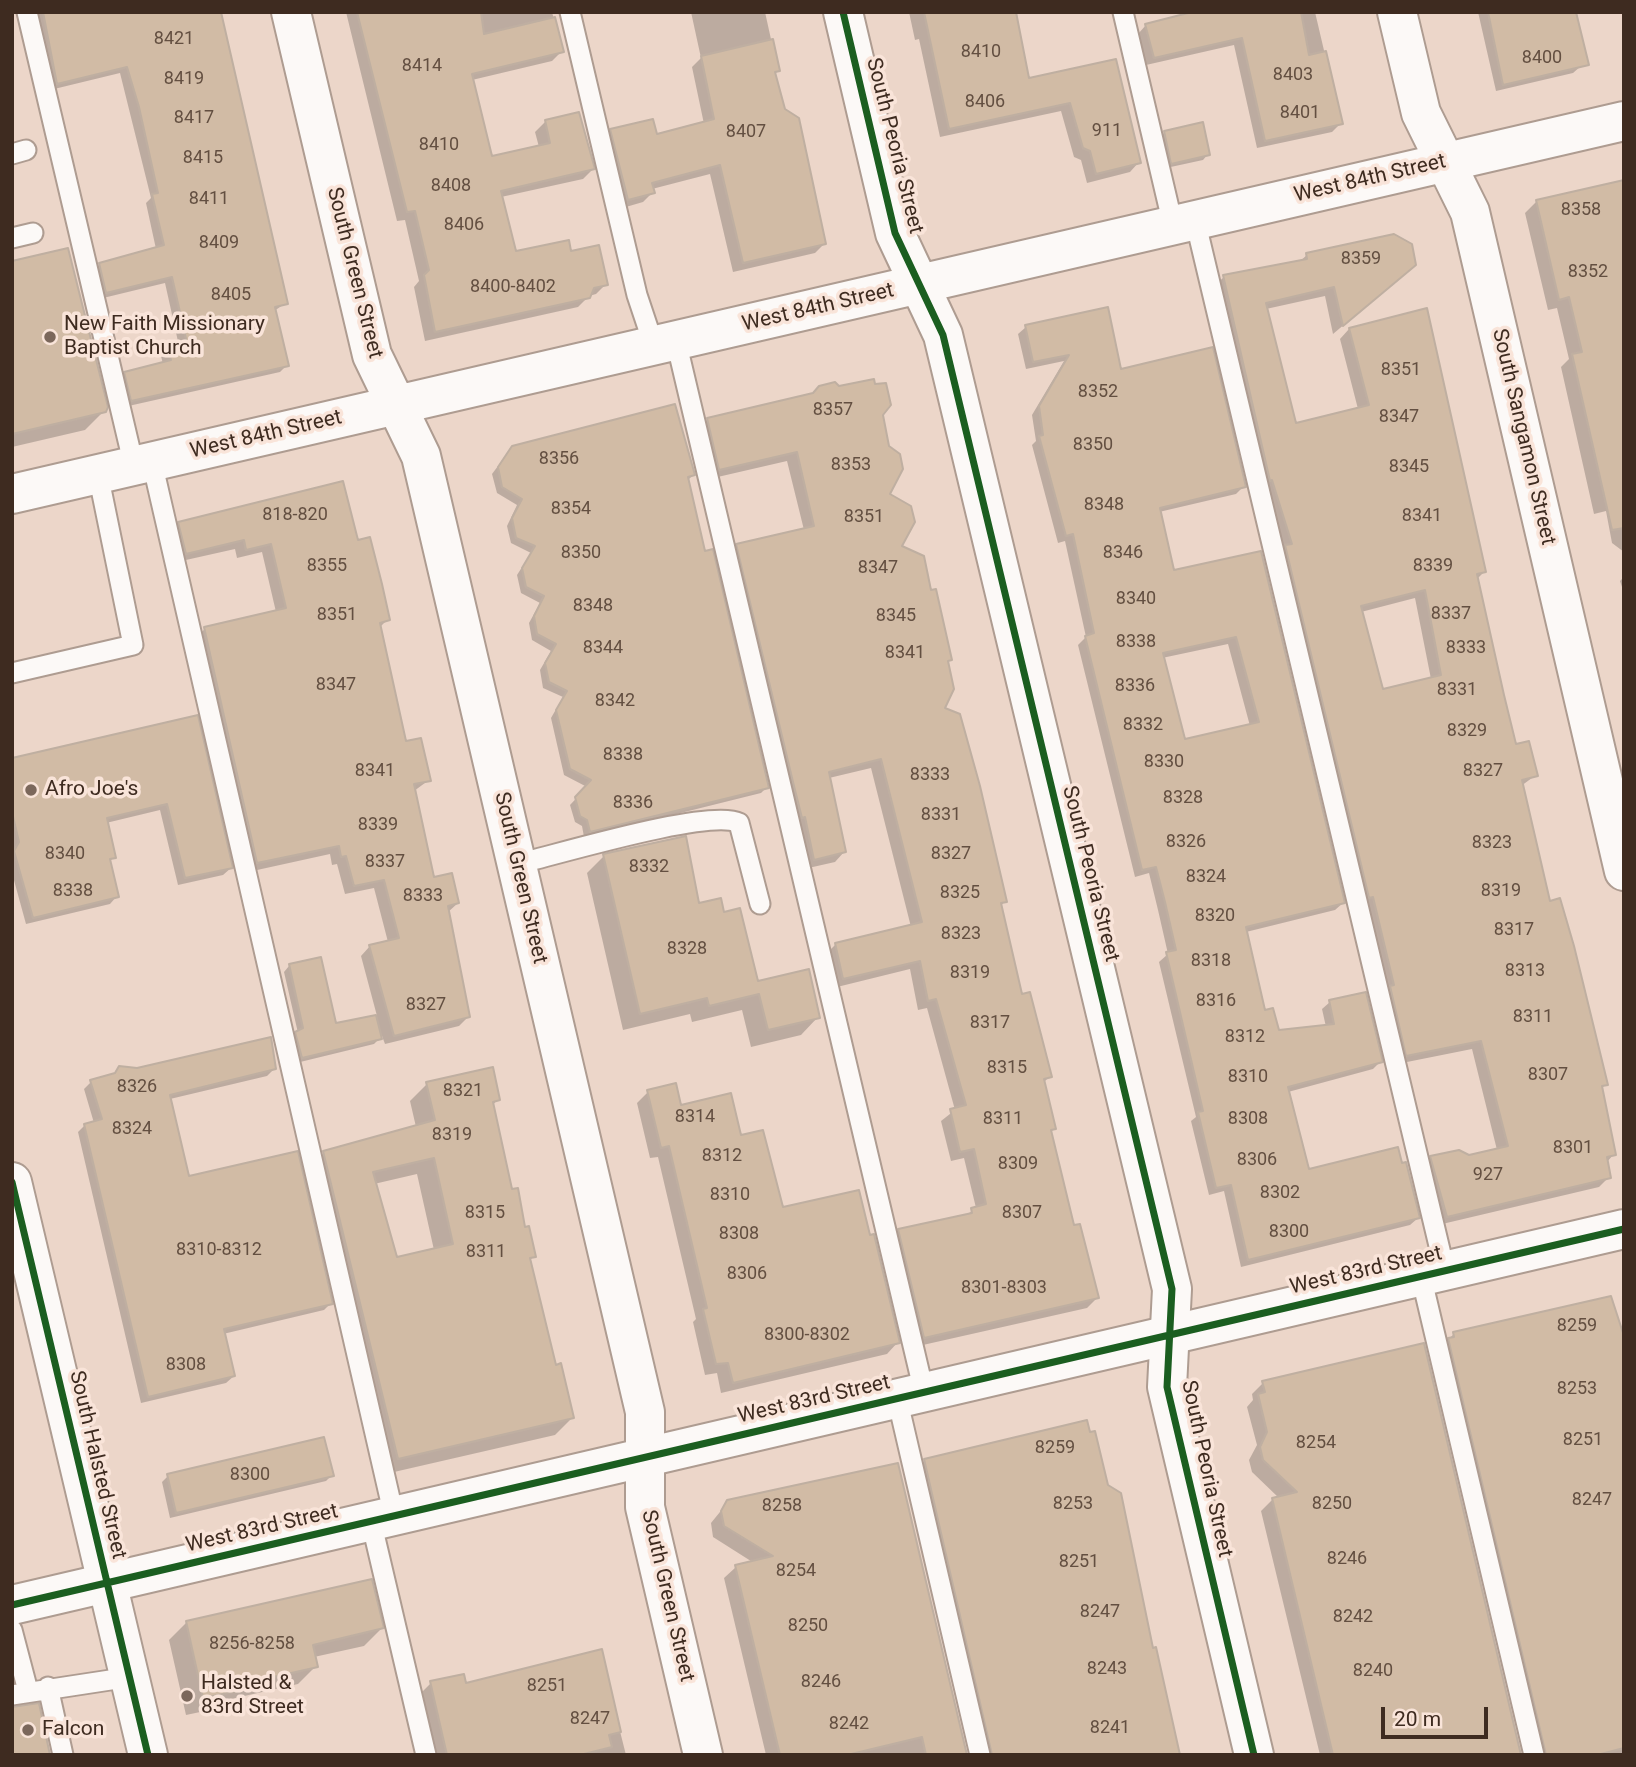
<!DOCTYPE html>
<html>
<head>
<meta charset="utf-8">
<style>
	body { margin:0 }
	#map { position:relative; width:1636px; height:1767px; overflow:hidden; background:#ecd6c9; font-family:Roboto,sans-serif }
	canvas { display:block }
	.frame { position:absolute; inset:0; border:14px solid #3e2b20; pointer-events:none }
	.scale { position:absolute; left:1381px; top:1707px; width:107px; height:32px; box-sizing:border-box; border:4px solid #3e2b20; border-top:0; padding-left:9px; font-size:21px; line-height:24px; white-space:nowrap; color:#3e2b20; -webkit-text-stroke:5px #f9e4d9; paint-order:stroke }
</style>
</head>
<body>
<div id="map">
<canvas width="1636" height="1767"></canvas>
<div class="frame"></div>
<div class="scale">20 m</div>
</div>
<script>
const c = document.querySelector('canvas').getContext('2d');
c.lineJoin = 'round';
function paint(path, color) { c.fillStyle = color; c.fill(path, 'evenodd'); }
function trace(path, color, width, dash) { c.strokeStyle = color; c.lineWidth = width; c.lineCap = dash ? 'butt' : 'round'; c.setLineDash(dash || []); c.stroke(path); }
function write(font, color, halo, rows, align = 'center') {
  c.font = font + ' Roboto,sans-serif'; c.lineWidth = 7; c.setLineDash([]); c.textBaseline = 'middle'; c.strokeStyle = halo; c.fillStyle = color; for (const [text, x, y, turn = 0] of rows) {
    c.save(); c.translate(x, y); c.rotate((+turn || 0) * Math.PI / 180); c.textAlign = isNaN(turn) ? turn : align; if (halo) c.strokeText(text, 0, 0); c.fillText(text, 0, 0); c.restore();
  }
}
const shadow = new Path2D(`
	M41,12H217L286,303L274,311L287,365L280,372L124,407L118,380L125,373L163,364L161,356L168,349L179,346L165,283L99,299L93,271L100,264L156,249L146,203L151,198L120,73L50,90L36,17Z
	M346,12H552L562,51L552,61L472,80L491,158L539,147L535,132L545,122L593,169L583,179L501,197L515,253H570L606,284L596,294L589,296L578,307L425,341L414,287L419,281L405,220L397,221Z
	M691,12H765L778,71L774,75L825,243L815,253L733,272L710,174L652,189L653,192L643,202L619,209L601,141L611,131L655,136L704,124L692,67L701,58Z
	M909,12H1013L1027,80L1115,61L1139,162L1130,172L1087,183L1081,160L1074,157L1061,111L940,137L919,39L915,40Z
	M1200,12H1315L1341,123L1332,132L1257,148L1234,45L1146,65L1138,34L1146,25Z
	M1478,12H1568L1581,66L1573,73L1496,91Z
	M1165,132L1208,154L1203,160L1166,168L1159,138Z
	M1624,182V552L1612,543L1606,511L1594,514L1561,367L1569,359L1557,308L1548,310L1525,213L1537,201Z
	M1307,255L1404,274L1333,334L1325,296L1266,309L1295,425L1358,409L1340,339L1349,329L1485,571L1477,579L1515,746L1536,775L1521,786L1549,903L1606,1084L1601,1089L1614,1154L1606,1163L1609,1177L1599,1187L1438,1225L1422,1167L1431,1158L1469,1157L1497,1150L1472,1049L1397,1064L1214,286L1224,277L1299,262ZM1415,598L1431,679L1381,691L1361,612Z
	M12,263L104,411L85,430L12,447Z
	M1026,327L1119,372L1244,486L1236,494L1159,512L1172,572L1260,553L1343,903L1335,910L1246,932L1264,1013L1278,1032L1326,1027L1322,1009L1330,1002L1381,1061L1373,1069L1288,1092L1308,1171L1418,1218L1410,1225L1241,1267L1224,1191L1209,1195L1191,1121L1196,1117L1159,962L1168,954L1158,910L1149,873L1135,877L1078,645L1086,637L1065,541L1058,543L1032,445L1036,441L1032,415L1064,361L1026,369L1018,334ZM1228,644L1250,726L1183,741L1162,658Z
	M881,415L888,494L899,547L930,592L950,660L947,663L943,708L1005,901L1000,907L1020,996L1050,1076L1043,1083L1054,1129L1050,1133L1073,1228L1097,1298L1087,1308L914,1347L889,1240L899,1230L965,1216L976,1208L964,1158L951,1161L941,1121L955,1110L927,1008L918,1010L910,969L833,988L826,954L836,944L911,927L871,768L829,778L844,852L835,862L804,869L727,555L737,545L804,530L787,461L709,479L698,429L708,419Z
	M507,454L693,475L687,481L704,553L767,787L761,793L584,837L582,826L575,822L570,805L587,787L564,775L551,718L563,697L543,688L540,670L551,651L532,640L529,623L540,603L521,593L517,575L531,553L511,543L507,526L517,505L497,493L492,474Z
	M179,524L356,542L388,619L379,628L405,743L429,780L414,791L433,880L458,903L447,913L468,1017L459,1026L385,1044L382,1036L374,1044L296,1063L291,1039L298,1033L284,972L289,966L335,1025L377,1016L361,956L370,946L388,942L374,888L345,894L337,864L332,865L330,854L248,872L195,638L205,629L276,612L262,552L237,558L235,549L177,562L170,533Z
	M1624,577V593L1620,581Z
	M196,717L231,868L223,875L178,885L160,810L106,823L114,857L109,862L117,896L110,904L26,924L12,873V760Z
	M604,856L698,905L723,915L756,983L818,1017L801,1035L751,1047L742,1010L692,1022L690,1014L623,1030L587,873Z
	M274,1069L267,1076L170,1099L188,1178L331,1303L324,1310L223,1334L234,1376L226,1383L141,1403L78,1132L85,1125L94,1123L84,1089L91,1082Z
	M427,1084L498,1099L492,1106L511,1191L534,1256L529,1261L555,1368L572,1418L555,1435L381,1475L307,1170L324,1153L416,1127L410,1101ZM417,1174L434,1250L396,1260L374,1184Z
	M648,1092L740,1137L782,1209L898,1342L887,1354L721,1393L717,1373L705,1375L693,1322L696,1319L658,1157L650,1158L637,1103Z
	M1454,1334L1624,1347V1755H1533L1442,1345Z
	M1263,1383L1520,1755H1320L1261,1511L1273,1499L1279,1498L1252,1472L1249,1460L1257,1445L1247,1407L1253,1400L1252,1394Z
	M925,1460L1151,1650L1155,1649L1180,1755H979L913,1472Z
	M332,1475L326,1481L170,1518L162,1482L168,1476Z
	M728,1502L966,1755H766L724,1578L736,1567L754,1563L713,1537L711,1523Z
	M187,1622L382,1628L364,1646L314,1657L316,1666L298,1684L231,1699L224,1707L186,1715L169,1640Z
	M600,1652L626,1755H433L420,1694L431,1683L465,1685Z`);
const building = new Path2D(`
	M43,12H221L288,304L275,307L289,366L131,401L124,372L171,360L167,347L187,343L172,277L106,293L99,263L164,245L152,194L158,193L139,107L127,67L57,84Z
	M357,12H481L484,34L555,17L564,52L472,74L492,156L550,143L545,120L579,112L595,169L501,191L516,251L569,240L571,251L599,245L608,285L594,288L590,298L435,332L424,275L429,270L415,211L407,212Z
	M924,12H1016L1029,78L1116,59L1141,163L1096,174L1090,151L1083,148L1070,103L949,129Z
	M1192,12H1301L1309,55L1326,51L1343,124L1265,141L1242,38L1154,58L1145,24Z
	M1488,12H1576L1589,65L1503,85Z
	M773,39L780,71L775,72L785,109L799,118L826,244L743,263L720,165L652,183L655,193L628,200L610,129L653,119L657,134L714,119L701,56Z
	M1203,122L1210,155L1171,164L1164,131Z
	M1624,180V528L1612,530L1572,354L1582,352L1569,297L1559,300L1536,200Z
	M1394,234L1412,244L1416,265L1343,326L1334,287L1266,303L1296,423L1369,405L1349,328L1427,308L1486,572L1477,574L1504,695L1516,744L1529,741L1538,776L1522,780L1550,901L1560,898L1574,946L1608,1085L1602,1086L1616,1155L1607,1157L1611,1178L1447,1217L1430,1156L1459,1150L1469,1155L1508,1146L1481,1041L1406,1056L1390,986L1394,985L1373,897L1369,898L1285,545L1292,544L1272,480L1270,481L1223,275L1307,259L1306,253ZM1425,590L1441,675L1383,689L1361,606Z
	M68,248L108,407L106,412L12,434V261Z
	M1108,307L1121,369L1213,347L1246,487L1160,508L1174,570L1261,551L1345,903L1246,927L1265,1010L1273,1008L1279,1030L1334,1024L1329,1000L1366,992L1383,1062L1288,1087L1309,1169L1398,1147L1402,1163L1406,1162L1420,1218L1248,1260L1231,1185L1216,1188L1198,1112L1203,1111L1166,952L1176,950L1165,902L1156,867L1142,870L1085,636L1094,633L1073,534L1066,536L1039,436L1043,435L1039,406L1069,355L1033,362L1025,325ZM1236,637L1259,722L1185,739L1163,653Z
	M874,379L875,384L886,383L891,405L883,415L889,446L900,454L903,469L890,494L911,506L915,522L902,546L924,556L931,590L936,589L952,660L948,661L954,689L945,708L960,714L980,786L1007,902L1001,903L1022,994L1030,992L1052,1077L1044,1079L1056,1129L1051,1130L1074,1225L1080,1224L1099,1298L924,1338L898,1229L972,1213L971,1208L986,1204L974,1149L960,1152L950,1109L966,1105L936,999L928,1001L920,961L843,979L835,943L922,922L881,759L829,772L846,852L814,860L805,817L802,818L793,782L736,544L814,526L797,452L719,470L707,418L813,393L819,386L835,382L839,386Z
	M675,404L695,475L688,477L705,551L713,549L769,788L590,832L587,820L580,816L575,797L591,780L570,769L556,710L567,691L549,682L545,663L556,644L537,634L534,616L544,596L526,587L522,568L535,546L516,538L512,518L522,499L502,487L498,467L512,446Z
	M343,481L358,540L370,537L382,584L390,620L380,623L406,741L421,738L431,781L414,784L434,877L452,873L459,903L448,906L470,1017L394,1036L369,945L399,938L384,880L354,886L346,856L341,857L339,846L257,863L204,627L286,608L271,544L246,550L244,540L186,554L178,522Z
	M198,715L233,868L185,878L167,804L107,818L116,858L110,859L119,897L33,918L14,851L19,842L12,812V758Z
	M686,836L699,903L721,898L724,912L740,908L758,981L809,969L820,1018L768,1030L759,994L709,1006L707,998L640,1014L603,854Z
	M321,957L336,1023L376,1015L382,1039L302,1058L295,1032L303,1028L289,964Z
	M271,1037L276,1069L170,1095L189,1176L298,1151L333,1304L224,1329L235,1376L148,1397L84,1124L102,1119L90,1080L115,1073L119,1066L137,1068Z
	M493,1067L500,1100L493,1102L512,1189L518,1188L525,1227L529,1226L536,1257L530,1258L556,1365L561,1363L574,1418L398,1459L323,1151L435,1120L426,1082ZM434,1158L453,1244L397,1257L373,1172Z
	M676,1083L681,1105L731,1093L741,1135L763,1130L783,1207L859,1190L870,1235L874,1234L900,1343L733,1383L728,1363L716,1364L703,1309L707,1308L669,1146L661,1148L647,1090Z
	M1611,1296L1624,1336V1748L1597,1755H1546L1448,1338L1454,1337L1453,1332Z
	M1424,1343L1521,1755H1333L1272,1498L1297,1492L1263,1460L1260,1447L1267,1432L1258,1394L1265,1392L1262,1381Z
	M1087,1420L1090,1432L1095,1431L1108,1485L1121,1493L1153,1648L1156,1647L1180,1755H992L924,1459Z
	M324,1437L334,1476L176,1513L167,1474Z
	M898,1463L967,1755H926L922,1737L847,1755H780L735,1565L773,1556L724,1526L721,1511L727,1500Z
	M372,1579L384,1628L313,1645L318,1667L251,1682L243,1690L203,1698L186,1621Z
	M602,1649L621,1732L609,1735L612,1747L580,1755H447L430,1681L464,1674L466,1683Z
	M39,1703L50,1755H12V1707Z`);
const service = new Path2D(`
	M27,12L134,466
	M570,12L637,295L654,346
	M1123,12L1173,225
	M12,154L26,150
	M1195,220L1445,1271
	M12,238L33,233
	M676,341L924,1392
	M152,462L394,1516
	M12,673L133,645L98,474
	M517,864C556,855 710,808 739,823L760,904
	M1421,1276L1534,1755
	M897,1398L980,1755
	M371,1521L426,1755
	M12,1630L28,1691
	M48,1687L63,1755
	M12,1695L130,1677`);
const minor = new Path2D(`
	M291,12L372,355L421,456L645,1412V1507L703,1755
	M843,12L895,233L943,335L1172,1289L1167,1387L1254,1755
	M1397,12L1421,113L1470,212L1624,871
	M12,494L1624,121`);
const tertiary = new Path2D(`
	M12,1605L1624,1229`);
const secondary = new Path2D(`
	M12,1182L148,1755`);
const cycleway = new Path2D(`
	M843,12L895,233L943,335L1172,1289L1167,1387L1254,1755
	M12,1182L148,1755
	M12,1605L1624,1229`);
const markers = [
	[50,337,7,"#7b675b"],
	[31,790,7,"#7b675b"],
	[187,1696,7,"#7b675b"],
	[28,1730,7,"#7b675b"]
];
const numberNames = [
	["8421",174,39],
	["8410",981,52],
	["8400",1542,58],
	["8414",422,66],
	["8403",1293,75],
	["8419",184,79],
	["8406",985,102],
	["8401",1300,113],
	["8417",194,118],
	["911",1107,131],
	["8407",746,132],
	["8410",439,145],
	["8415",203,158],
	["8408",451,186],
	["8411",209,199],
	["8358",1581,210],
	["8406",464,225],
	["8409",219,243],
	["8359",1361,259],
	["8352",1588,272],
	["8400-8402",513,287],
	["8405",231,295],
	["8351",1401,370],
	["8352",1098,392],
	["8357",833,410],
	["8347",1399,417],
	["8350",1093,445],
	["8356",559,459],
	["8353",851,465],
	["8345",1409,467],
	["8348",1104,505],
	["8354",571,509],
	["818-820",295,515],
	["8341",1422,516],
	["8351",864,517],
	["8350",581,553],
	["8346",1123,553],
	["8355",327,566],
	["8339",1433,566],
	["8347",878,568],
	["8340",1136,599],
	["8348",593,606],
	["8337",1451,614],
	["8351",337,615],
	["8345",896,616],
	["8338",1136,642],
	["8344",603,648],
	["8333",1466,648],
	["8341",905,653],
	["8347",336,685],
	["8336",1135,686],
	["8331",1457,690],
	["8342",615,701],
	["8332",1143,725],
	["8329",1467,731],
	["8338",623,755],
	["8330",1164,762],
	["8341",375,771],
	["8327",1483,771],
	["8333",930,775],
	["8328",1183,798],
	["8336",633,803],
	["8331",941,815],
	["8339",378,825],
	["8326",1186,842],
	["8323",1492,843],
	["8340",65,854],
	["8327",951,854],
	["8337",385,862],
	["8332",649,867],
	["8324",1206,877],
	["8338",73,891],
	["8319",1501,891],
	["8325",960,893],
	["8333",423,896],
	["8320",1215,916],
	["8317",1514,930],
	["8323",961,934],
	["8328",687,949],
	["8318",1211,961],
	["8313",1525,971],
	["8319",970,973],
	["8316",1216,1001],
	["8327",426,1005],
	["8311",1533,1017],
	["8317",990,1023],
	["8312",1245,1037],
	["8315",1007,1068],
	["8307",1548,1075],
	["8310",1248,1077],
	["8326",137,1087],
	["8321",463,1091],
	["8314",695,1117],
	["8311",1003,1119],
	["8308",1248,1119],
	["8324",132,1129],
	["8319",452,1135],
	["8301",1573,1148],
	["8312",722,1156],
	["8306",1257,1160],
	["8309",1018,1164],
	["927",1488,1175],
	["8302",1280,1193],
	["8310",730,1195],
	["8315",485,1213],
	["8307",1022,1213],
	["8300",1289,1232],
	["8308",739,1234],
	["8310-8312",219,1250],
	["8311",486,1252],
	["8306",747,1274],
	["8301-8303",1004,1288],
	["8259",1577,1326],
	["8300-8302",807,1335],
	["8308",186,1365],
	["8253",1577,1389],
	["8251",1583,1440],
	["8254",1316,1443],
	["8259",1055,1448],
	["8300",250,1475],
	["8247",1592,1500],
	["8253",1073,1504],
	["8250",1332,1504],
	["8258",782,1506],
	["8246",1347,1559],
	["8251",1079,1562],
	["8254",796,1571],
	["8247",1100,1612],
	["8242",1353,1617],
	["8250",808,1626],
	["8256-8258",252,1644],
	["8243",1107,1669],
	["8240",1373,1671],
	["8246",821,1682],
	["8251",547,1686],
	["8247",590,1719],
	["8242",849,1724],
	["8241",1110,1728]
];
const streetNames = [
	["South Peoria Street",894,146,76],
	["West 84th Street",1370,179,-13],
	["South Green Street",354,273,76],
	["West 84th Street",818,308,-13],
	["West 84th Street",266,435,-13],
	["South Sangamon Street",1523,437,77],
	["South Peoria Street",1090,874,76],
	["South Green Street",520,878,77],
	["West 83rd Street",1366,1271,-13],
	["West 83rd Street",814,1400,-13],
	["South Halsted Street",97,1465,77],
	["South Peoria Street",1206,1469,78],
	["West 83rd Street",262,1529,-13],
	["South Green Street",667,1596,77]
];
const poiNames = [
	["New Faith Missionary",64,325],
	["Baptist Church",64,349],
	["Afro Joe's",45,790],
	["Halsted &",201,1684],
	["83rd Street",201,1708],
	["Falcon",42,1730]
];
paint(shadow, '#0003');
paint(building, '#d1bba5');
trace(building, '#bfafa1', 2);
trace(service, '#ae9c91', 23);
trace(minor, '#ae9c91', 42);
trace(tertiary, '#ae9c91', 42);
trace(secondary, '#ae9c91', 42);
trace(service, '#fcf9f7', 19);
trace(minor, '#fcf9f7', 38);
trace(tertiary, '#fcf9f7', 38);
trace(secondary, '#fcf9f7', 38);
trace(cycleway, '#1b5e20', 7);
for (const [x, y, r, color] of markers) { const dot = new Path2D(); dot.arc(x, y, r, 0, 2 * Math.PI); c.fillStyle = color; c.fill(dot); trace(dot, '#f9e4d9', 2.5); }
write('18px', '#634f41', null, numberNames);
write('21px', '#3e2b20', '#f9e4d9', streetNames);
write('21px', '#3e2b20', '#f9e4d9', poiNames, 'left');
</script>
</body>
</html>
